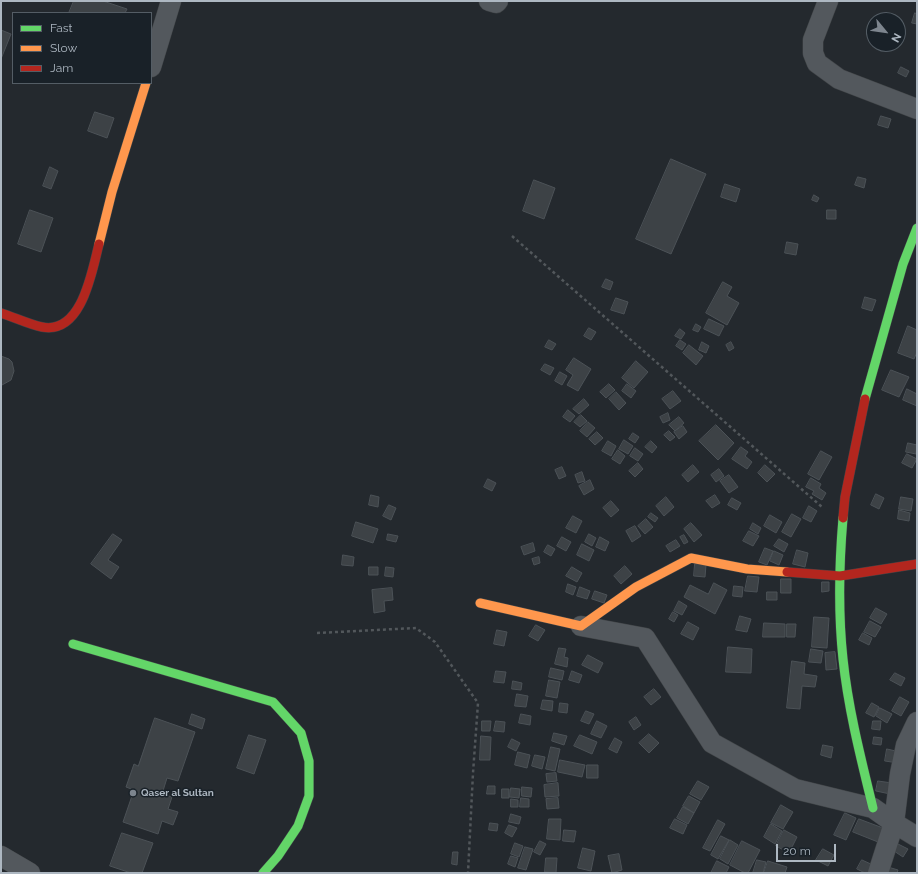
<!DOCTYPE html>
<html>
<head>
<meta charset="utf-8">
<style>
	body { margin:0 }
	#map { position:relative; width:918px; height:874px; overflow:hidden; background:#24292e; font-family:Raleway,sans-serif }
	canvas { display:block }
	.frame { position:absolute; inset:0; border:2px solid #adb7c1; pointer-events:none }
	.legend { position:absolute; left:12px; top:12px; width:140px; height:72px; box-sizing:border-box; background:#192128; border:1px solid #545d65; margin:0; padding:5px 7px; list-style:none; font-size:12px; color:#adb7c1 }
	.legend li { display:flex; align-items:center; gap:8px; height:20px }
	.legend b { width:20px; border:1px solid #545d65 }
	.north { position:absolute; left:866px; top:12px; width:40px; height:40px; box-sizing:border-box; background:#192128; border:1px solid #545d65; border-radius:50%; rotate:119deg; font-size:11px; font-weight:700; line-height:16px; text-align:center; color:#adb7c1 }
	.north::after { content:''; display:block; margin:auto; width:14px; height:18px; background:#7d858e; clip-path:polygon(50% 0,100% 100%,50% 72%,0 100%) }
	.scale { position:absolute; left:776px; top:844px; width:60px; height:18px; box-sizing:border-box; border:2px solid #adb7c1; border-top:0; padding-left:5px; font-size:12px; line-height:14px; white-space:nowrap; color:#adb7c1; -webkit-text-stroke:3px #192128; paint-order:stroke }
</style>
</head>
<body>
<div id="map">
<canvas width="918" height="874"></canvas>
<div class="frame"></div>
<ul class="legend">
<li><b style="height:5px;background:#63d668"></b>Fast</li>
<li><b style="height:5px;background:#ff974d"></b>Slow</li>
<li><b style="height:5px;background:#b3261e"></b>Jam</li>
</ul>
<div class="north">N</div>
<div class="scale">20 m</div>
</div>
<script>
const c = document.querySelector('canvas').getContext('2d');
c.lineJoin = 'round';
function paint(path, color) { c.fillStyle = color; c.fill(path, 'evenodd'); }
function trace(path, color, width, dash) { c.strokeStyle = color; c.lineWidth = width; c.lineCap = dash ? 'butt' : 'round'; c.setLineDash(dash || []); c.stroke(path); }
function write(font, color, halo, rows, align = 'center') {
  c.font = font + ' Raleway,sans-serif'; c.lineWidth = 3; c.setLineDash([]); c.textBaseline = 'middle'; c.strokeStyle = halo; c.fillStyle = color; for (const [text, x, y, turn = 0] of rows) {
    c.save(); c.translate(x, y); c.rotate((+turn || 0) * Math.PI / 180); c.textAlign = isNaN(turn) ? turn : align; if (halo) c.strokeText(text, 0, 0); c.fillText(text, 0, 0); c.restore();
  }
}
const building = new Path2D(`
	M74,1H103L127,9L125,13H69Z
	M915,13L917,14V24L912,23Z
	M1,30L11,34L1,59Z
	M901,67L909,71L906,77L898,73Z
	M95,112L114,118L107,138L88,131Z
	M881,116L891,119L888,128L878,125Z
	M671,159L706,174L671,254L636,239Z
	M50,167L58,171L51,189L43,186Z
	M858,177L866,179L864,188L855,185Z
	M534,180L555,188L544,219L523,211Z
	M725,184L740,189L736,202L721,197Z
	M814,195L819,198L817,202L812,200Z
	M30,210L53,218L41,252L18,244Z
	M827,210H836V219H827Z
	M787,242L798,244L796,255L785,253Z
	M606,279L613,282L610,290L602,287Z
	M723,282L732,287L727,296L739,303L727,325L706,313Z
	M865,297L876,300L872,311L862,308Z
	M616,298L628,302L624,314L611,310Z
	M709,319L724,326L719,336L704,329Z
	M696,324L701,327L698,332L693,330Z
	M908,326L917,330V352L914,359L898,353Z
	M589,328L596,332L591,340L584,336Z
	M680,329L685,333L681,339L675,336Z
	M549,340L556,344L552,350L545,347Z
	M680,340L686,344L682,350L676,346Z
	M702,342L709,346L706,353L699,350Z
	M731,342L734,348L729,351L726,345Z
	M689,345L703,356L696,365L683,353Z
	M1,356L9,359L12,362L14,371L11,380L2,385H1Z
	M574,358L591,369L578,391L567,385L573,375L566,370Z
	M636,361L648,372L634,388L622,378Z
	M545,364L554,368L550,375L541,370Z
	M891,370L909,377L899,397L882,390Z
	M560,372L567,376L562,385L555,381Z
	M609,384L615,390L606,398L600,392Z
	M627,384L636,391L631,398L622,391Z
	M907,389L917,394V406L903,400Z
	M673,391L681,401L670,409L662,399Z
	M616,392L626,403L619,410L609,399Z
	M584,399L589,405L579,414L573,409Z
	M568,410L575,416L570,422L563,417Z
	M668,413L670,420L663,423L660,417Z
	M581,415L587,421L580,427L574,422Z
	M679,417L684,423L675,431L669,425Z
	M588,422L595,428L587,437L580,431Z
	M716,425L734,443L718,460L699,441Z
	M683,426L687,432L679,439L674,432Z
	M669,431L675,437L670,441L664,435Z
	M597,432L603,438L595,445L589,439Z
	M633,433L639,437L635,443L629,439Z
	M624,440L633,446L628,454L619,449Z
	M608,441L616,446L611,456L602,451Z
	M651,441L657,447L652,453L645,447Z
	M908,443L917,445L916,454L906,452Z
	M741,447L748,452L745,456L752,462L747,469L732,459Z
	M635,448L643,454L638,461L630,456Z
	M618,450L625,456L620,464L612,459Z
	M821,451L832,457L819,480L808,474Z
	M907,454L917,459L912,468L902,463Z
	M638,463L643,469L635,477L629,471Z
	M693,465L699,472L688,482L682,475Z
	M765,465L775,474L767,482L758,473Z
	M562,467L566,476L559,479L555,470Z
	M719,469L724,476L716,482L711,475Z
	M582,472L585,481L578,483L575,475Z
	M729,475L738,487L729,493L720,481Z
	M811,478L821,484L819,488L826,493L822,500L812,494L814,491L806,487Z
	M488,479L496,483L492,491L484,487Z
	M590,480L594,489L584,495L579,486Z
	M876,494L884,498L879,509L871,505Z
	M371,495L379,497L378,507L369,505Z
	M715,495L720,503L712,508L706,501Z
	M666,497L674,507L664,516L656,506Z
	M901,497L913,499L911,511L899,509Z
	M732,498L741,503L737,510L728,505Z
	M611,501L619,510L611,517L603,508Z
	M389,505L396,508L391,520L383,516Z
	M809,506L817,511L811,522L803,518Z
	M899,510L910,513L909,521L898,519Z
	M651,513L658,518L655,522L648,517Z
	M792,514L801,519L791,537L782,532Z
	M770,515L782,522L776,533L764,526Z
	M573,516L582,521L576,533L566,528Z
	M646,519L653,527L645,534L638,526Z
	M356,522L378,529L373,543L352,536Z
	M691,523L702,535L694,542L684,529Z
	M753,523L761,528L758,534L750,529Z
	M635,526L641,536L632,542L626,531Z
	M749,531L759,536L753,546L743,541Z
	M113,534L122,540L108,560L119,567L111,579L91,564Z
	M388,534L398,536L396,542L387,540Z
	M589,534L596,538L592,546L585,542Z
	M684,535L688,542L684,544L680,537Z
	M562,537L571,542L566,551L557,546Z
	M600,537L609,542L605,551L596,547Z
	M779,539L788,544L784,552L774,546Z
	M676,540L680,546L670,552L666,546Z
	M533,543L535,551L524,555L521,547Z
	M582,544L594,550L589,561L577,555Z
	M548,545L555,549L551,556L544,552Z
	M765,548L773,551L767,565L759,562Z
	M797,550L808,553L805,567L793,564Z
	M774,551L783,555L779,565L770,561Z
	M343,555L354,557L353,566L342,565Z
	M539,557L540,563L534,565L532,559Z
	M695,564L706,565L705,577L694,576Z
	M625,566L632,574L621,584L614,576Z
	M369,567H378V575H369Z
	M386,567L394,568L393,577L385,576Z
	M572,567L582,573L577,582L566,576Z
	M748,576L759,577L757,592L745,591Z
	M781,579H791V593H781Z
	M822,582H829V591L822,592Z
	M714,583L727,590L715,614L684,597L690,585L708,594Z
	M568,584L576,587L573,595L566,592Z
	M734,586L743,587L742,597L733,596Z
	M580,587L590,591L587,599L577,596Z
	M392,588L393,600L384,601L385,611L374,613L372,590Z
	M595,591L607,595L604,603L592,599Z
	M767,592H777V600H767Z
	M679,601L687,606L682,615L674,611Z
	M876,608L887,614L881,624L870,618Z
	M673,612L678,615L674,622L669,619Z
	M740,616L751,619L747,632L736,630Z
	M814,617L829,618L827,648L812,647Z
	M870,621L881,627L875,637L864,632Z
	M688,622L699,628L693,640L681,634Z
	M764,623L785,624V637H763Z
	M787,624H796L795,637H787Z
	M536,625L545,630L538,641L529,636Z
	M497,630L507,632L504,646L494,644Z
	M863,633L872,638L869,645L859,640Z
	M728,647L752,649L751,673L726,672Z
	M559,648L566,649L564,657L568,658L567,667L555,664Z
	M811,649L823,651L821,663L809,662Z
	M835,652L837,669L826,670L825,653Z
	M588,655L603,663L598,673L582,665Z
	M792,661L805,663L804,674L817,676L815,687L802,686L800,709L787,708Z
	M551,668L564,671L562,680L549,677Z
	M496,671L506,672L504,683L494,682Z
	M572,671L582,675L579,683L569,680Z
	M895,673L905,678L901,686L890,680Z
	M549,680L560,682L557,698L546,696Z
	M513,681L522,683L521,690L512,689Z
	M654,689L661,697L651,705L644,697Z
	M517,694L528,696L526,707L515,706Z
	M900,697L909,702L901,716L892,711Z
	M543,700L553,701L552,711L541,709Z
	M560,703L568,704L567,713L559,712Z
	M872,703L879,707L874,717L866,713Z
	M880,708L892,714L887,723L876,716Z
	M586,711L594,714L589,724L581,721Z
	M192,714L205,719L202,729L189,724Z
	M521,714L531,716L530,725L519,723Z
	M636,717L641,725L634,730L629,722Z
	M155,718L195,732L178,781L167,778L162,794L172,797L168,809L178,812L173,825L162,821L158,834L123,822L134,790L126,787L134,764L138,766Z
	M482,721H491L490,731H482Z
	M496,721L505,722L504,732L494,731Z
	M597,721L607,726L601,738L591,734Z
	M873,721H881L880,730L872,729Z
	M554,733L567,736L564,745L552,741Z
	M649,734L659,743L649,753L639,743Z
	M249,735L266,740L254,774L237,768Z
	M580,735L597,742L592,754L574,746Z
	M481,736L491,737L490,760H480Z
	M874,737L882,738L881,745L873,744Z
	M615,738L622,742L617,753L609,749Z
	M512,739L520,743L516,751L508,747Z
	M823,745L833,747L831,758L821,755Z
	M551,747L560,749L555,771L546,769Z
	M887,749L900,752L898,763L885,761Z
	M518,752L530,755L527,768L515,765Z
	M535,755L545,757L542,769L532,766Z
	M560,760L585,765L582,777L558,772Z
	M587,765H598V778H587Z
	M556,773L557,781L547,782L546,774Z
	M698,781L709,787L701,800L690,794Z
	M878,781L892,783L890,794L876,791Z
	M558,783L559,796L545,797L544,785Z
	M488,786H495V794H487Z
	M522,787L532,788L531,797L522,796Z
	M511,788L520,789L519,798L510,797Z
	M502,789H509V798H502Z
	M689,796L700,802L694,813L683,806Z
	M521,798L529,799V807H520Z
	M558,798L559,808L547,809L546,799Z
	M511,799L518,800V807H511Z
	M781,805L793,812L783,829L771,823Z
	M683,807L694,813L688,824L677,818Z
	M845,813L856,818L846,840L834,835Z
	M511,814L521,817L519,824L509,822Z
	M549,819H561L560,840L547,839Z
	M675,819L687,825L683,834L670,828Z
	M859,819L883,828L878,842L853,832Z
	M718,820L725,824L710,851L703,848Z
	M490,823L498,824L497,831L489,830Z
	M771,824L782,831L775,844L764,837Z
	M509,825L517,828L512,837L505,833Z
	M564,830L576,831L574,842L563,841Z
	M784,830L797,837L789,853L776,846Z
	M122,833L153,843L142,873H131L110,866Z
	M721,836L729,840L718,859L711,855Z
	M730,840L738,845L728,864L720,859Z
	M540,841L546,844L540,855L534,852Z
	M742,841L760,850L748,873H745L730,865Z
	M515,843L523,846L519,857L511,854Z
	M898,844L908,849L903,857L894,851Z
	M525,847L533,849L526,870L518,868Z
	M583,848L595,851L591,871L578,868Z
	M823,849L834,855L828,866L816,860Z
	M453,852H458L457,865L452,864Z
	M619,854L622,870L612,873L608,856Z
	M511,856L518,858L515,867L508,864Z
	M546,858H557L556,873L545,872Z
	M757,860L766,862L763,873H753Z
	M862,860L873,865L869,873H865L857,869Z
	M717,861L729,867L726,873H711Z
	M768,861L787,867L785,873H764Z
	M888,867L898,870L897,873H886Z`);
const path = new Path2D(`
	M512,236L822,507
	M317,633L416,628L435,642L478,703L473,773L468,873`);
const street = new Path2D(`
	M489,1L496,3L498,1
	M828,1L813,40V53L817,63L839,79L917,109
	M151,67L171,1
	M581,626L645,638L712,743L795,789L873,808L894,823L917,837
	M1,856L30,873
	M878,873L894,823L900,774L906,745L917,722`);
const fast = new Path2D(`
	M865,399L903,264L917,228
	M843,518C839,565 838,612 843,659C848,708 861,759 873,808
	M73,644L273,702L301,733L309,761V796L298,826L278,856L263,873`);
const slow = new Path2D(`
	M99,244L112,192L146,83
	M480,603L581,626L636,587L691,558L747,569L787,572`);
const jam = new Path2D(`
	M1,313C14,317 28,324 42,327C82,335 92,271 99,244
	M843,518L845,497L865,399
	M787,572L840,576L917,564`);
const markers = [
	[133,793,4,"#7d858e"]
];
const poiNames = [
	["Qaser al Sultan",141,793]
];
paint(building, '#3d4246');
trace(building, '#4c5257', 1);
trace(street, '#404447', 21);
trace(fast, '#404447', 10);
trace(slow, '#404447', 10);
trace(jam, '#404447', 10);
trace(path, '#52575b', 2.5, [3, 3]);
trace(street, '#53585d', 20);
trace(fast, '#63d668', 9);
trace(slow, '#ff974d', 9);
trace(jam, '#b3261e', 9);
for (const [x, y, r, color] of markers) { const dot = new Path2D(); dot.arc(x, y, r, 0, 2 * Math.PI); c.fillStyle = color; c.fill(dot); trace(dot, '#192128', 1.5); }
write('bold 10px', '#adb7c1', '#192128', poiNames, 'left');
</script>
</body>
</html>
